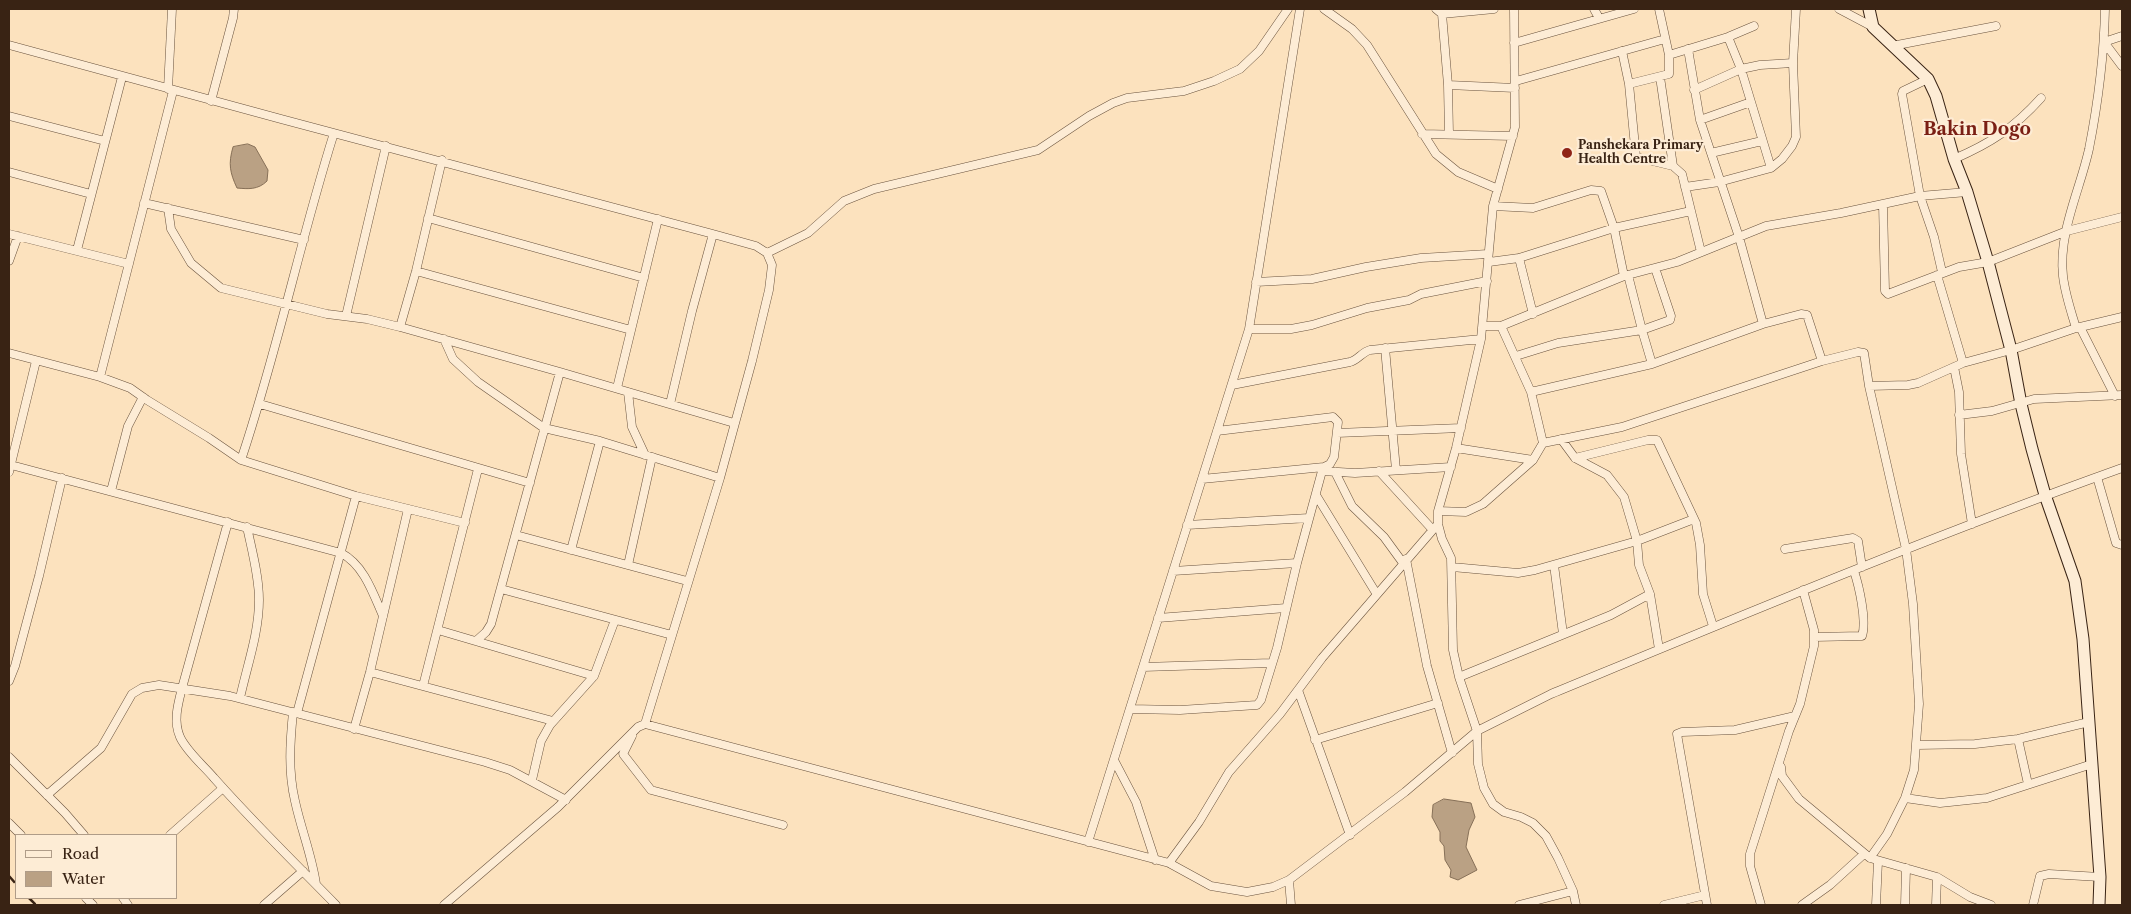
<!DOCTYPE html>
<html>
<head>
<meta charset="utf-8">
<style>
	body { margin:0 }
	#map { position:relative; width:2131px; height:914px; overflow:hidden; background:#fce2be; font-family:"Libre Caslon Text",serif }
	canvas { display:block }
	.frame { position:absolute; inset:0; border:10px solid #392314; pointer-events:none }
	.legend { position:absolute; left:15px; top:834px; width:162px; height:65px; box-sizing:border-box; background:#fdecd5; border:1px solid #af9c88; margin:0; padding:6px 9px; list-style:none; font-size:15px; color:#392314 }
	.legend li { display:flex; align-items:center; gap:10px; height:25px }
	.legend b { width:25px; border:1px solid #af9c88 }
</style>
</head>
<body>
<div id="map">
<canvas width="2131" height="914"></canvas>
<div class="frame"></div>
<ul class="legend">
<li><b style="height:6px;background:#fdecd5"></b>Road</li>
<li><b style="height:14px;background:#baa184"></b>Water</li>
</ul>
</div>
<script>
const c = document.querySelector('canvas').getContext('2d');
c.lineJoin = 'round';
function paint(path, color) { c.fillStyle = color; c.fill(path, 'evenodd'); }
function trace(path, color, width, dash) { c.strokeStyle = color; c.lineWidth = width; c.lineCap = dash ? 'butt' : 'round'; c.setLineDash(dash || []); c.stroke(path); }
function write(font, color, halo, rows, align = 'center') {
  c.font = font + ' "Libre Caslon Text",serif'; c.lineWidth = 4.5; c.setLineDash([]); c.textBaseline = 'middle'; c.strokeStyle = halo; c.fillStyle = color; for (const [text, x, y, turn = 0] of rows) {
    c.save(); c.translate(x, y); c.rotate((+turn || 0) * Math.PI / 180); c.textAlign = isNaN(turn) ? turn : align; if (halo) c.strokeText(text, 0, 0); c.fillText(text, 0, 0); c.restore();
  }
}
const water = new Path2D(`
	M248,144L255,147L268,170L267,181C258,190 248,189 237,188C230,173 228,164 233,147Z
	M1444,799L1471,803L1475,817L1469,830L1466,847L1477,870L1458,880L1450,877L1451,870L1445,860L1444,846L1440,841V832L1432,817L1433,805Z`);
const street = new Path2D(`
	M1324,9L1352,29L1367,45L1436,154L1458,172L1498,189
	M1436,9L1442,14L1494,9
	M1514,9L1515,127L1493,206L1481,339L1456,448L1438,511V524L1442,539L1451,558L1453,650L1459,677L1477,731L1478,764L1484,788L1493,804L1504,812L1521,817L1533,823L1546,836L1558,858L1573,891L1576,905
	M1594,9L1599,18
	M1839,9L1873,27
	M1442,14L1448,85L1449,134
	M2122,36L2104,42L2122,66
	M1728,37L1741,69L1771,168
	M1514,43L1634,9
	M9,45C243,110 479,171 713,234L756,246L767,253L772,265L769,290L752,361L720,478L645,724
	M1892,46L1996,26
	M1688,49L1700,120L1739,237L1763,324
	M1622,51L1629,84L1636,157L1673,166
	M1669,55L1728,37L1754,26
	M1660,77L1673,166L1682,174L1701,252
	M1928,79L1903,91L1902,94L1920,196L1934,237L1942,272
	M1516,81L1665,39
	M1629,84L1669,74V55L1659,9
	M1448,85L1515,88
	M168,89L172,9
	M1694,90L1741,69L1760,65L1793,63
	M211,101L233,18L234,9
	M9,116L105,141
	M1700,120L1751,102
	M1422,134L1513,136
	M1711,153L1762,141
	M1954,159C1991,143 2014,128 2041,98
	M9,172L91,194
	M1685,187L1719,182L1771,168L1782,159L1792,146L1796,137L1793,63L1796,9
	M144,203L304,240
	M1883,204L1885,291L1888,294L1959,267L1988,262L2067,231L2122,217
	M1493,206L1533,208L1591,190L1601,191L1614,228L1624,276
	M168,208L171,229L191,263L221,288L327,314L367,319L400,327L560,372L734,423
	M428,218L644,278
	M9,234L129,264
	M77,250L122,77
	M767,253L808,233L844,201L874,189L1038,150L1089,116L1113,103L1127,98L1184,91L1214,81L1240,69L1259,51L1288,9
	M1519,258L1533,314
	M9,261L18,236
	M1489,262L1519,258L1614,228L1691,211
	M416,271L631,330
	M1628,275L1642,330L1652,364
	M1937,275L1963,363
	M1256,282L1312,279L1366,267L1421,258L1488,254
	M346,316L386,146
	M1483,326H1501L1624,276L1677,262L1766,226L1841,213L1920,196L1967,192
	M400,327L416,271L442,160
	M2080,327L2115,396
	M2076,328C2071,311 2065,294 2063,276C2058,233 2080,190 2089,149C2098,103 2104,56 2105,9
	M1249,329H1291L1312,325L1367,308L1409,300L1421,294L1487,281
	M444,339L453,359L478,382L544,428L600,441L720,478
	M1385,348L1396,470
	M9,353L100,377L130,388L147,400L209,438L241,460L356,496L465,523
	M1516,356L1558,343L1642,330L1670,320L1671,316L1655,268
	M1954,367L1959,392L1961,454L1972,524
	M100,377L173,91
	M1232,385L1350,362C1358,360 1362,352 1370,350L1481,339
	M1869,386L1908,385L1918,383L1963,363L2011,350L2076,328L2122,317
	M617,388L658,219
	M628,392L632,427L645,455
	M1531,392L1652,364L1763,324L1801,314L1807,315L1822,361
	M260,404L530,483
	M670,404L692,311L713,234
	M1959,415L1992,411L2034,399L2122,395
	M1337,433L1461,428
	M1561,439L1575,458L1607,475L1624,497L1637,541L1639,565L1650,594L1659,649
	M1543,443L1622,427L1822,361L1858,352L1864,353L1869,386L1906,549L1913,604L1919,704L1914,770L1905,798L1887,834L1870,858
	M1456,448L1533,460
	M1575,458L1648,440H1657L1696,523L1700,545L1703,594L1713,626
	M241,460C277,353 300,241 334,133
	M11,465L341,553C364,565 373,593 383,616
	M1322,471L1355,473L1451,467
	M1379,471L1432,529
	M9,472L36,361
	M1335,472L1352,506L1384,537L1403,563
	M2097,477L2116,543L2122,545
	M1202,479L1324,467
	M111,491L128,426L143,397
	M1316,495L1376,593
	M1438,511L1466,512L1483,504L1533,460L1543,443L1531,392L1501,326
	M228,522L182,688C178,704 173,721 180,737C187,752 203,765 214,778C253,822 295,863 336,905
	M1187,525L1309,518
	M516,535L687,581
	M1785,549L1853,538L1858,541L1862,567
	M571,550L600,441
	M1406,559L1427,666L1452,753
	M628,565L652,457
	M1554,565L1563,634
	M1452,567L1518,573L1535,570L1637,541L1694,519
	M1173,571L1297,563
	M501,589L672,635
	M1158,618L1286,608
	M438,630L594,676
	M1814,637L1862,636C1867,621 1859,586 1854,571
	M476,641L486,632L491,624L560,372
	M1143,667L1271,663
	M370,672L553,721
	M1459,677L1611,615L1650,594
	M9,681L15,666L39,576L62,478
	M423,686L478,469
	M1298,690L1350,835
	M240,698C247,666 259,633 259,600C259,576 252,551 247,527
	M1130,709L1180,710L1257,705L1261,700L1277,648L1297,563L1322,471L1324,467L1330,464L1334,457L1338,422L1333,417L1217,431
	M293,712C290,743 288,771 295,801C301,829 312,856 316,884
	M297,713L356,496
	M354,729L370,672L408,509
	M632,736L623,754L651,790L783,825
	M2018,739L2028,784
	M1315,740L1438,703
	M1917,745L1975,744L2018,739L2089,722
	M9,757L65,813L84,835
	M1114,760L1136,802L1155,860
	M1781,767L1782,776L1799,799L1870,858L1937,877L1970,897L1991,905
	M532,780L541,741L550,725L594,676L615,620
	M47,795L101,748L132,694L142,688L159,685L230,696L485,762L510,770L566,800
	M1905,798L1940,803L1987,798L2092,764
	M9,823L21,835
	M170,835L223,788
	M1088,842L1249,329L1300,9
	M1169,863L1199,822L1229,772L1280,714L1322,658L1438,524
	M1289,880L1291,905
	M86,898L93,905
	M123,898L128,905
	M264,905L303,871
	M444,905L558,807L638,727L645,724L1169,863L1211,886L1247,892L1273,887L1289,880L1405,792L1477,731L1551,694C1740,616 1929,537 2122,468
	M1519,905L1573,891
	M1664,905L1705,895
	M1707,905L1677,734L1682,732L1735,730L1795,716
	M1761,905L1750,866V854L1789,731L1800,704L1814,646V630L1803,590
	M1802,905L1830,885L1864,854
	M1876,905L1878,861
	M1905,905L1906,868
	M1936,905L1937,877
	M2033,905L2040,876L2049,874L2100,877`);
const secondary = new Path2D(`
	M1869,9L1873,27L1928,79L1936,96L1954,159L1967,192L1988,262L2011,350L2021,404L2032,449L2045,495L2075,581L2083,639L2100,877L2099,905`);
const rail = new Path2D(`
	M9,876L16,884
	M29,898L36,905`);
const markers = [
	[1567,153,6,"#8f2418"]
];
const poiNames = [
	["Panshekara Primary",1578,146],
	["Health Centre",1578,160]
];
const districtNames = [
	["Bakin Dogo",1977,130]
];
paint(water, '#baa184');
trace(water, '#866f57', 1);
trace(street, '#6a533e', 9);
trace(secondary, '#392314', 13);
trace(street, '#fdecd5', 8);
trace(secondary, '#fdecd5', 11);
trace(rail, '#392314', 2.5, [9, 9]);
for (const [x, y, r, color] of markers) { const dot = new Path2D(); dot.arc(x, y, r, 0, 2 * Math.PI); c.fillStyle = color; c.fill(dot); trace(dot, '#fdecd5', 2); }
write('bold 12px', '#392314', '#fdecd5', poiNames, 'left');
write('bold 18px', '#7a1f14', '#fdecd5', districtNames);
</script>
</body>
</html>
